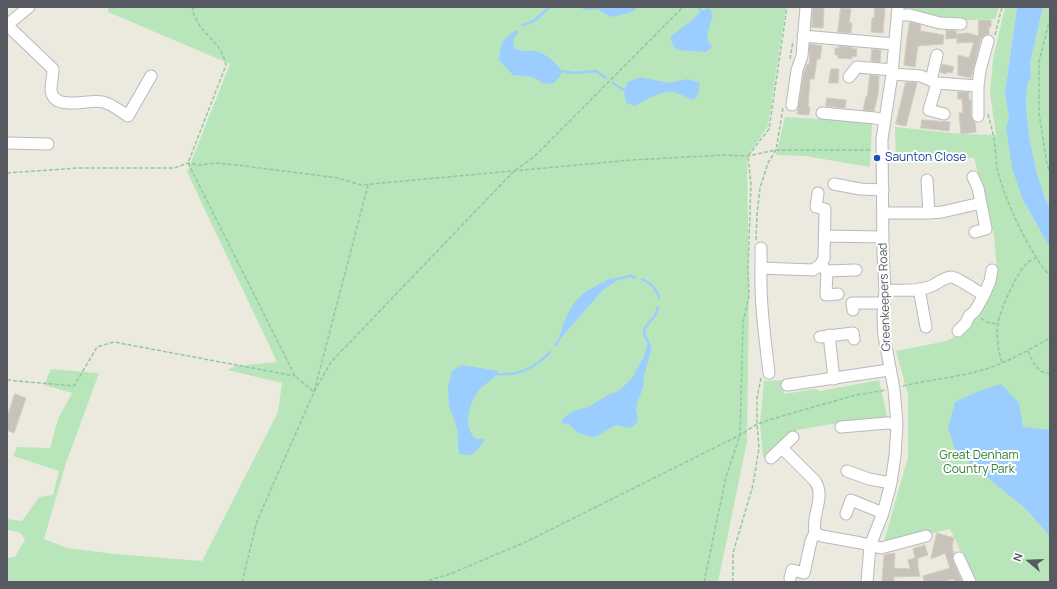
<!DOCTYPE html>
<html>
<head>
<meta charset="utf-8">
<style>
	body { margin:0 }
	#map { position:relative; width:1057px; height:589px; overflow:hidden; background:#eceade; font-family:Manrope,sans-serif }
	canvas { display:block }
	.frame { position:absolute; inset:0; border:8px solid #575b61; pointer-events:none }
	.north { position:absolute; left:1009px; top:541px; width:40px; height:40px; -webkit-text-stroke:3px #fff; paint-order:stroke; rotate:289deg; font-size:11px; font-weight:700; line-height:16px; text-align:center; color:#575b61 }
	.north::after { content:''; display:block; margin:auto; width:14px; height:18px; background:#575b61; clip-path:polygon(50% 0,100% 100%,50% 72%,0 100%) }
</style>
</head>
<body>
<div id="map">
<canvas width="1057" height="589"></canvas>
<div class="frame"></div>
<div class="north">N</div>
</div>
<script>
const c = document.querySelector('canvas').getContext('2d');
c.lineJoin = 'round';
function paint(path, color) { c.fillStyle = color; c.fill(path, 'evenodd'); }
function trace(path, color, width, dash) { c.strokeStyle = color; c.lineWidth = width; c.lineCap = dash ? 'butt' : 'round'; c.setLineDash(dash || []); c.stroke(path); }
function write(font, color, halo, rows, align = 'center') {
  c.font = font + ' Manrope,sans-serif'; c.lineWidth = 4; c.setLineDash([]); c.textBaseline = 'middle'; c.strokeStyle = halo; c.fillStyle = color; for (const [text, x, y, turn = 0] of rows) {
    c.save(); c.translate(x, y); c.rotate((+turn || 0) * Math.PI / 180); c.textAlign = isNaN(turn) ? turn : align; if (halo) c.strokeText(text, 0, 0); c.fillText(text, 0, 0); c.restore();
  }
}
const green = new Path2D(`
	M109,7H786L768,126L747,157L749,295L747,442L718,582H7V558L15,557L25,539L19,532L7,530V519L22,521L39,497L53,495L59,471L13,456L17,447L50,448L58,419L72,393L44,385L51,369L99,373L66,463L44,539L67,548L115,554L202,561L278,412L282,383L227,370L236,366L277,362L187,172L230,64L108,12Z
	M911,7H999L995,19L966,20L942,19L911,12Z
	M1005,7H1017L1005,93L1023,200L1050,248V582H975L950,529L883,545L908,457V395L896,351L947,341L967,329L982,311L992,289L997,270L994,235L974,158L896,160L895,127L961,134L996,135L990,93L993,59Z
	M1043,7H1050V209L1044,195L1036,170L1029,136L1026,106L1027,85L1031,77L1030,63Z
	M785,117L872,122L870,167L805,156L776,155Z
	M783,380L784,394L815,389L820,391L879,380L888,420L832,424L797,430L766,458L763,457L760,422L764,381Z`);
const water = new Path2D(`
	M583,7H638L632,12L611,17L597,9L583,10Z
	M1017,7H1043L1030,63L1031,77L1027,85L1026,106L1029,136L1036,170L1044,195L1050,209V248L1023,200L1012,168L1006,127L1009,119L1005,93Z
	M709,8L713,15L709,27L707,39L712,47L706,52L679,50L674,47L670,37L691,21L701,11Z
	M516,30L518,32L513,40L514,48C523,53 527,50 536,51C547,54 556,63 562,71L560,77L552,84L542,83L533,77L513,75L499,60C501,42 501,41 516,30Z
	M640,77L669,83L688,79L700,83L698,94L694,100C686,98 683,95 677,93C662,89 648,99 635,106L626,103L624,90L628,82Z
	M612,278L615,282L603,290L559,340C562,323 572,300 587,291C595,286 604,282 612,278Z
	M648,342L652,346L644,376L643,388L638,400L636,409L638,420L635,425L630,428L616,425L595,437L586,436L577,432L570,425L561,423L563,418L574,411L588,407L608,395L619,391L633,377L644,356Z
	M462,365L499,371C495,379 487,382 481,388C470,400 461,427 476,439H481L484,438L485,440C476,451 474,458 459,454L457,428L449,406L448,387L452,371Z
	M1001,384L1019,403L1023,427L1050,430V536L1026,509L956,452L948,428L955,402L979,391Z`);
const stream = new Path2D(`
	M699,7L701,11
	M523,25L534,21L549,7
	M562,71L575,73L596,71L606,78
	M613,83L624,90
	M642,279C652,284 656,288 659,298
	M614,280L630,276L635,277
	M648,342L644,333V329L656,314L658,307
	M555,345L559,340
	M498,374C519,376 536,367 550,352`);
const building = new Path2D(`
	M813,7H824L823,28L812,27Z
	M875,7H885L883,33L871,32L872,18H874Z
	M841,8L851,9L849,23H852L851,33L838,32Z
	M979,20H991V27H989V34L985,35L981,39L971,78L958,75V55L969,58L974,42L957,43V38L946,39V30L956,31L957,37V34L968,33L978,36Z
	M910,22L921,25L920,31L944,35L943,44L918,46L915,67L904,65L907,38Z
	M810,44L822,46L820,59H817L814,79H810L808,107H810L809,115L797,114L804,72L807,64H809Z
	M839,46L853,47V49H857L856,57L852,56V59L838,58V55H835V48H839Z
	M872,49L881,50L880,62L871,61Z
	M942,64L954,67L952,73L946,72V74L940,72Z
	M831,69H839L838,83H829Z
	M870,75L879,76L878,95L874,111L863,110L866,96L867,97Z
	M906,82L917,83L906,126L896,124Z
	M958,92H969V100H971V116L975,122L976,132L961,134L959,113H963L962,99H958Z
	M827,98L846,100L845,108L826,106Z
	M922,120L950,122L949,131L921,128Z
	M15,394L26,398L14,433L7,430V417Z
	M937,533L954,538L952,547L954,554L953,561L962,582H955L953,579L941,582H924L923,576L950,568L945,553L931,559Z
	M925,545L928,555L918,558V568L920,576L894,577V582H882L884,555L895,553L894,568L910,569L908,560L915,558L913,549Z`);
const path = new Path2D(`
	M194,7L192,11C195,16 197,22 200,26C212,42 221,44 226,65L188,163L295,376L314,392L331,362L514,171L534,157L683,7
	M1050,18L1039,62V113L1047,164L1050,173
	M995,35L1002,7
	M790,59L793,41
	M988,114C991,125 994,136 995,147C996,155 996,164 998,172C1005,201 1030,254 1050,276
	M7,173L78,168H174L188,163L200,165L215,163L237,165L338,178L361,185L631,160L724,155L748,156L776,150H872
	M756,240L757,214L760,188L768,163L776,150L783,108
	M981,318L986,322L997,324
	M1028,351L1033,362L1040,371L1050,374
	M1002,362C998,353 996,332 998,323C1001,308 1016,275 1026,264C1028,261 1033,260 1036,258
	M7,380L74,386L97,347L114,342L295,376
	M903,386C927,380 951,378 975,372C1001,366 1027,351 1050,338
	M242,582L257,521L314,392L368,185
	M423,582L450,574L528,541L740,435L757,424L782,416L852,396L886,390
	M704,582L726,477L740,435L743,322L749,296L748,268L751,184L748,156L769,129L787,7
	M733,582V553L753,485L759,448L757,424V398L761,378`);
const minor = new Path2D(`
	M897,15H910L940,23L961,24
	M7,25L53,69C53,76 51,84 51,90C54,113 89,98 103,102C112,104 120,111 128,116L151,76
	M7,25L29,7
	M803,36L894,44
	M892,74L921,76L937,83L978,86
	M849,77L857,67L893,70
	M931,80L937,55
	M937,83L929,110L944,114
	M792,105L797,70L802,56L806,7
	M822,113L875,118L885,120
	M978,116V86L980,70L988,41
	M7,143L48,144
	M973,177L978,188L986,229L975,232
	M927,180L929,213
	M834,184L860,189L883,190
	M883,213H929L942,212L981,203
	M825,236L883,237
	M761,248V268L813,270L820,265L824,259L825,209L816,207L818,193
	M820,265L827,271L856,270
	M761,268C760,303 765,338 769,373
	M827,271L826,295L838,294
	M919,289L926,327
	M885,290C899,290 916,292 929,287C936,285 944,277 951,277C959,278 976,291 984,295
	M853,310L852,303H884
	M958,331L966,323L969,316L975,311L984,295L990,281L992,270
	M829,335L834,379
	M820,337L853,333L854,339
	M787,385L889,370
	M841,427L887,423L897,424
	M782,448L815,481C826,497 811,515 815,533L822,536L861,543L881,548L926,536
	M771,458L793,437
	M847,471L869,479L891,483
	M846,514L851,500L883,513
	M959,558L970,582
	M790,578L792,570L804,573L811,541L815,533
	M867,582L870,546L883,513L891,483L895,456L897,424L894,389L884,336L883,316L885,290L883,254L882,139L892,74L898,7`);
const markers = [
	[877,158,4,"#1a4fb4"]
];
const transitNames = [
	["Saunton Close",885,158]
];
const streetNames = [
	["Greenkeepers Road",885,297,-92]
];
const parkNames = [
	["Great Denham",979,456],
	["Country Park",979,470]
];
paint(green, '#b8e6ba');
paint(water, '#9bcdff');
trace(stream, '#9bcdff', 2.5);
paint(building, '#c7c3bb');
trace(building, '#d1ccbc', 1);
trace(minor, '#b6b9bf', 13);
trace(path, '#91c7a3', 1.5, [4, 2]);
trace(minor, '#fff', 11);
for (const [x, y, r, color] of markers) { const dot = new Path2D(); dot.arc(x, y, r, 0, 2 * Math.PI); c.fillStyle = color; c.fill(dot); trace(dot, '#fff', 1.5); }
write('12px', '#164399', '#fff', transitNames, 'left');
write('12px', '#575b61', '#fff', streetNames);
write('12px', '#2e8236', '#fff', parkNames);
</script>
</body>
</html>
